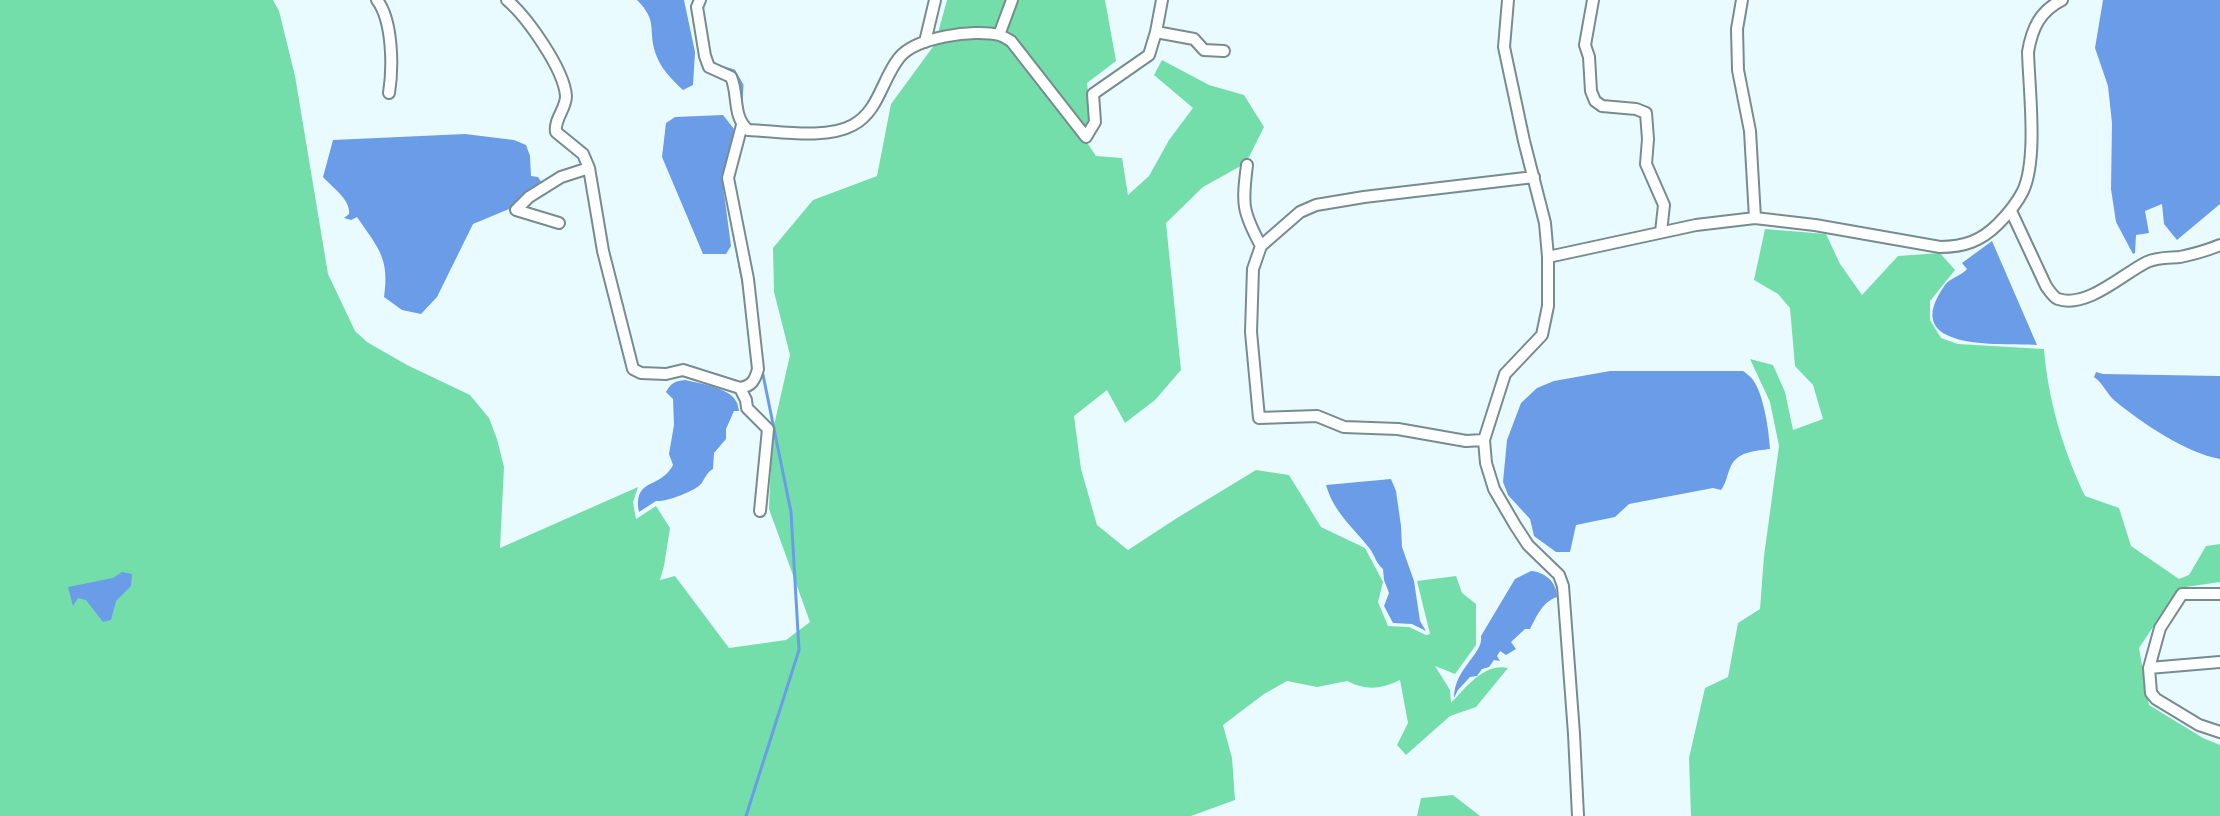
<!DOCTYPE html>
<html>
<head>
<meta charset="utf-8">
<style>
	body { margin:0 }
	canvas { display:block; background:#e9fbfe }
</style>
</head>
<body>
<canvas width="2220" height="816"></canvas>
<script>
const c = document.querySelector('canvas').getContext('2d');
c.lineJoin = 'round';
function paint(path, color) { c.fillStyle = color; c.fill(path, 'evenodd'); }
function trace(path, color, width, dash) { c.strokeStyle = color; c.lineWidth = width; c.lineCap = dash ? 'butt' : 'round'; c.setLineDash(dash || []); c.stroke(path); }
const forest = new Path2D(`
	M0,0H273L279,11L295,76L328,274L355,331L367,342L407,365L470,395L489,418L497,439L504,467L500,548L638,487L633,502L636,519L656,506L670,528L664,566L660,580L675,576L729,648L786,640L810,622L769,509L772,434L790,355L774,292L773,248L813,200L877,176L891,104L935,44L947,0H1105L1116,61L1087,83L1091,118L1086,141L1096,156L1122,158L1128,195L1149,176L1169,140L1193,108L1154,75L1162,60L1209,85L1244,95L1264,127L1246,163L1203,187L1166,223L1181,370L1155,400L1125,423L1107,390L1074,416L1081,469L1097,525L1128,550L1177,518L1256,470L1289,475L1321,527L1365,548L1383,582L1378,602L1388,626L1409,627L1426,635L1430,634L1417,581L1456,576L1462,593L1476,604V645L1455,674L1435,666L1450,690L1451,703C1466,688 1483,663 1508,668L1476,707L1450,716L1406,755L1397,745L1408,723L1400,680C1381,689 1367,691 1347,681L1317,687L1287,681L1264,694L1223,725L1232,758L1235,800L1191,816H0Z
	M1765,229L1826,234L1840,264L1862,295L1898,256L1940,253L1955,270L1930,301V320L1941,338L1958,344L2044,349C2048,400 2063,450 2085,496L2119,508L2131,546L2179,579L2189,575L2206,546L2220,544V582L2179,588L2139,648L2149,705L2203,738L2220,745V816H1691L1689,758L1705,688L1728,677L1738,623L1760,609L1764,556L1779,446L1770,402L1750,359L1773,365L1785,392L1793,430L1823,419L1813,385L1795,366L1790,308L1778,294L1754,280Z
	M1453,795L1480,816H1417L1421,798Z`);
const water = new Path2D(`
	M637,0H684L695,52L693,85L683,90C672,80 660,68 655,52C648,29 658,21 637,0Z
	M2103,0H2220V204L2177,240L2164,224L2162,204L2145,211L2149,233L2136,235L2135,253L2133,254L2116,222L2111,189L2112,123L2108,86L2095,48Z
	M723,115L734,129L722,178L731,246L726,254H703L662,157L666,123L675,117Z
	M465,134L514,140L526,145L530,156L531,176L538,177L542,183L509,209L473,224L437,297L421,314L402,310L384,297C390,258 378,248 357,217L351,220L344,218L349,214C351,200 332,187 323,177L333,140Z
	M1992,241L2037,345C1999,343 1897,352 1945,285C1950,278 1961,276 1967,269L1962,263Z
	M1610,371H1743C1746,373 1751,377 1753,380C1764,395 1769,431 1770,449C1756,451 1740,451 1732,464C1727,473 1727,482 1721,490L1713,488L1629,504L1615,517L1576,525L1570,552H1556L1534,536L1530,519L1508,495L1503,482L1507,440L1521,403L1537,388L1554,381Z
	M2096,372L2103,374L2220,376V459C2186,453 2142,423 2115,401C2107,394 2103,383 2094,377Z
	M685,380C698,383 730,388 736,401C738,404 738,407 739,411H734L726,429V439L714,453L713,469C706,473 705,479 701,484C693,492 666,502 656,501L639,512C633,477 660,490 673,465L669,454L674,425L673,399L666,392C671,383 675,381 685,380Z
	M1391,479L1396,491L1401,526L1402,547L1414,581L1420,621L1426,631L1412,624L1393,623L1384,606L1389,593L1384,580L1383,569C1376,563 1375,556 1370,549C1353,527 1334,513 1326,485Z
	M1531,571C1545,572 1557,582 1557,597C1542,602 1537,616 1530,629H1525L1511,642L1516,649L1506,655L1500,651L1497,656L1500,661L1494,660L1489,667L1482,669L1477,676L1470,677L1458,690L1454,698C1454,668 1484,654 1481,636L1515,579Z
	M122,572L132,574L131,586L116,601L111,620L103,622L86,600L78,598L73,606L68,587L113,578Z`);
const stream = new Path2D(`
	M721,67L734,71L742,85L741,102
	M728,203L744,288
	M746,816L799,650L791,512L762,370`);
const minor = new Path2D(`
	M377,0C393,21 393,68 389,93
	M507,0C527,17 564,69 566,96C566,109 554,119 556,132L583,154L589,168L603,251L633,369L641,373L666,374L683,370L740,388L746,400L747,408L768,429L760,511
	M700,0L697,7L705,56L709,67L731,77C739,95 732,116 748,130C778,131 826,140 853,125C879,111 882,79 899,58C915,37 974,29 999,35C1003,36 1007,39 1011,41L1086,137L1095,122L1093,94L1149,55L1156,32L1162,0
	M1508,0L1504,47L1524,141L1545,223L1548,257V306L1542,335L1505,374L1484,440L1486,463L1494,489L1515,525L1528,545L1559,575L1563,586L1574,734L1578,816
	M1593,0L1585,45L1589,57L1591,91L1595,101L1602,106L1636,109L1646,113L1648,139L1646,164L1664,205L1661,232
	M1742,0L1737,29L1738,70L1750,131L1755,218
	M1156,32L1194,39L1204,50L1224,51
	M999,35L1012,0
	M925,42L935,0
	M1247,165C1242,204 1242,211 1261,246L1253,269L1251,332L1259,418L1317,416L1344,427L1398,429L1466,441L1484,440
	M2011,211L2046,286C2049,290 2053,297 2058,299C2087,309 2124,273 2147,262C2158,257 2169,258 2180,257C2194,254 2206,251 2220,245
	M559,223L516,210L529,197L561,177L589,168
	M1261,246L1300,212L1316,205L1364,197L1534,177
	M1548,257L1696,225L1755,218L1815,225L1940,247C1964,247 1981,241 1998,224C2008,214 2017,203 2023,191C2038,159 2029,89 2028,52C2032,28 2040,11 2062,0
	M740,388C752,386 755,380 758,369L748,279L728,178L742,125
	M2220,594H2182L2160,628L2149,668L2220,662
	M2149,668L2151,693L2156,699L2199,725L2220,732`);
paint(forest, '#74deab');
paint(water, '#6b9ce8');
trace(stream, '#6b9ce8', 3);
trace(minor, '#778c90', 14);
trace(minor, '#fff', 10);
</script>
</body>
</html>
